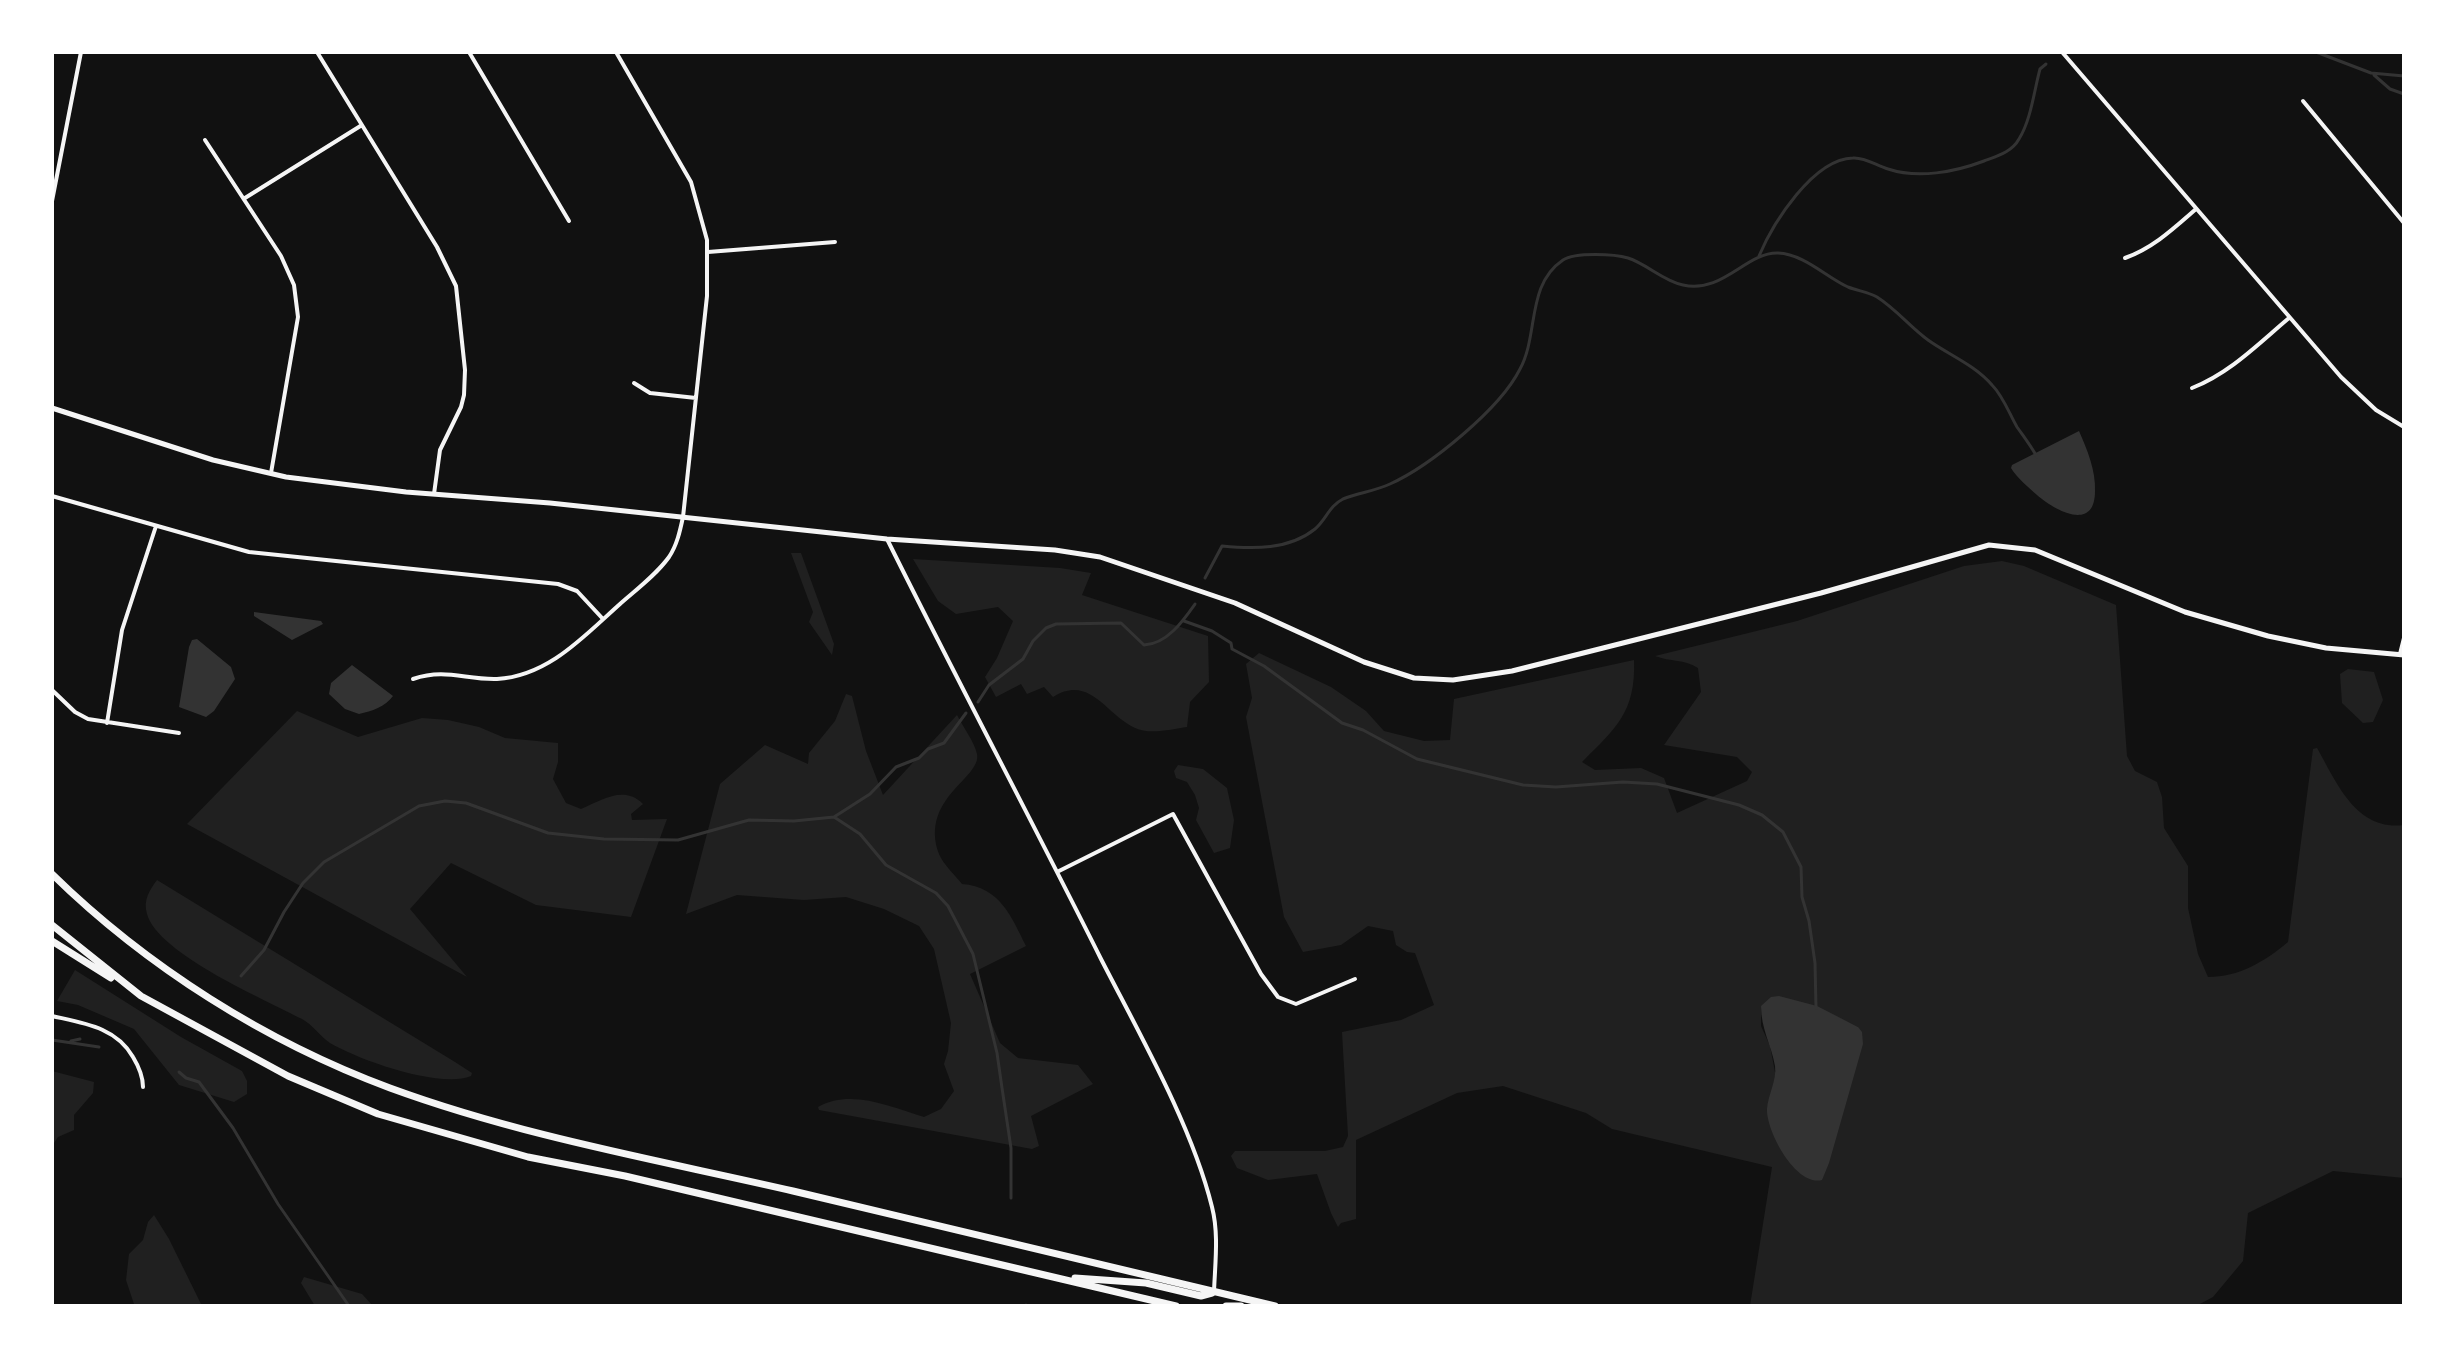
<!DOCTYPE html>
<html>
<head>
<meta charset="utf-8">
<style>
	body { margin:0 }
	#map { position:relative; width:2456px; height:1358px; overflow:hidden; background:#111; font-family:"IBM Plex Sans",sans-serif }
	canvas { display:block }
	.frame { position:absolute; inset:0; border:54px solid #fff; pointer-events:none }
</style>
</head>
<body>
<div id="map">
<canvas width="2456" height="1358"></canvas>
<div class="frame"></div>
</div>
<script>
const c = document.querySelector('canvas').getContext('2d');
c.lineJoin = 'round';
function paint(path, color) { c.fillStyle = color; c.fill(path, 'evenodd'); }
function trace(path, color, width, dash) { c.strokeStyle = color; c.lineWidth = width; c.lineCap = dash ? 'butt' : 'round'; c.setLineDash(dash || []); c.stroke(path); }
const green = new Path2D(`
	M791,553H801L834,644L832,655L809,622L813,612Z
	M913,559L1060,568L1091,573L1082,595L1208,636L1209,682L1190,702L1187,727C1172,729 1150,735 1135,728C1106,715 1090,674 1053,697L1044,687L1027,694L1021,684L996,697L985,677L997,658L1013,621L998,607L956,614L938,601Z
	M2002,561L2024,566L2116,605L2127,756L2135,771L2157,782L2162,797L2164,828L2188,866V908L2198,954L2208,977C2239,977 2264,962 2288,942L2313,749L2317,748C2337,783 2356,831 2404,825V1178L2333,1171L2248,1213L2243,1261L2213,1297L2196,1306H1750L1772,1167L1612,1129L1586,1113L1503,1086L1457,1093L1356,1140V1219L1341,1223L1338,1227L1331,1213L1317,1174L1268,1180L1237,1168L1231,1156L1235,1151H1325L1343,1147L1348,1136L1342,1032L1401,1020L1434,1005L1415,953L1407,952L1396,945L1393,931L1368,926L1341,945L1303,952L1284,917L1246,717L1252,698L1246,664L1259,653L1331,687L1366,711L1384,731L1424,741L1450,740L1454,699L1634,660C1636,712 1616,728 1582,762L1595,770L1641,768L1664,778L1677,813L1747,781L1752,772L1737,757L1664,745L1701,692L1698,668C1685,659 1670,662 1655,656L1797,621L1964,566ZM1761,1006L1818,1008L1858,1027L1775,1072L1770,1046L1761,1026Z
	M2348,669L2374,672L2383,700L2373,722L2363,723L2342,703L2340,674Z
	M846,694L852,696L866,751L883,795L957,715C963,727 974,741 977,754C982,778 919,798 939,854C943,864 955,875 962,884C1000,887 1011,916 1026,946L970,974L1000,1043L1018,1058L1078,1065L1093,1084L1031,1116L1039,1146L1032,1149L819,1110L818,1107C851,1088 891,1107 924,1117L941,1109L954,1091L944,1064L948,1051L951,1023L934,949L919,926L884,909L846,897L804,900L737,895L686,914L720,784L765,745L808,764L809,753L835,721Z
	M297,711L358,737L422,718L448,720L479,727L505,738L558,743V762L553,779L566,803L581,809C602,800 624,785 643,804L631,814L632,820L667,819L631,917L536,905L451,863L410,909L467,977L187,824Z
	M1178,765L1203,769L1227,788L1234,820L1230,848L1214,853L1196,820L1199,808L1195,795L1187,782L1176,778L1174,771Z
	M157,880L455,1062L472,1073L471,1076C440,1089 359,1060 330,1043C320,1036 313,1025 302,1019C266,1000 158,954 147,914C143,900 149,891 157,880Z
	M75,970L181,1037L242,1071L247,1081V1094L234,1102L179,1085L134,1029L78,1005L57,1001Z
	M52,1071L94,1082L93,1093L74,1115V1130L58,1137L52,1146Z
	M154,1215L169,1239L202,1306L134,1304L126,1280L129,1254L143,1240L148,1222Z
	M304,1277L362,1294L373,1306H315L301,1283Z`);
const water = new Path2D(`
	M2079,431C2087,449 2096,471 2095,491C2095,533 2054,510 2037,495C2028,487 2017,478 2011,468L2012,465Z
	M254,612L321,621L323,624L292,640L254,616Z
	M197,639L231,667L235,679L214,711L206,717L179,707L189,647L192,640Z
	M352,665L393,696C385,707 372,711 359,714L345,709L329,694L331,683Z
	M1779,996L1817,1006L1858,1027L1862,1032L1863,1044L1829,1163L1822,1180C1796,1187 1766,1131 1767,1109C1768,1095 1777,1080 1775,1066C1771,1044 1761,1029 1761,1006L1771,997Z`);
const stream = new Path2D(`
	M2316,52L2371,73L2404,76
	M2374,75L2390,89L2404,94
	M1759,256C1773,223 1813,159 1853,158C1865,157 1877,166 1888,169C1918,179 1955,172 1984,161C1997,156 2012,152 2019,139C2031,120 2034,91 2040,69L2046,64
	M1205,578L1222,546C1253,549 1289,550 1315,529C1326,520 1329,506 1343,499C1358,493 1375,491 1390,484C1430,466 1500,409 1520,369C1539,334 1526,285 1563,260C1575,252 1615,254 1628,258C1647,264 1663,281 1683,285C1723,294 1746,252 1778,253C1804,254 1826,277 1848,287C1858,291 1868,292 1877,297C1896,309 1910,327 1928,340C1949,355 1975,365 1992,385C2003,396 2009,413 2017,427C2024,437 2031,446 2037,457
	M1184,621L1212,631L1231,643L1232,649L1264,666L1342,723L1363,730L1417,759L1523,785L1556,787L1623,782L1657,784L1739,805L1762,815L1783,832L1801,867L1802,897L1809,921L1815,963L1816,1008
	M978,702L989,685L1023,659L1033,641L1046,628L1056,624L1121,623L1144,645C1167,644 1183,621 1195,604
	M834,817L860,834L886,865L936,893L948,906L973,954L997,1053L1002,1088L1011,1148V1198
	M241,976L264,950L284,912L303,883L324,862L419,806L445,801L466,803L548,833L604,839L678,840L749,820L794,821L834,817L870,794L896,767L919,758L928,749L944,743L966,713
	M52,1040L99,1047
	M71,1041L80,1039
	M179,1072L186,1078L199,1082L233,1128L278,1204L349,1306
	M1026,1305L1027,1306`);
const minor = new Path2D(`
	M317,52L437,247L456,286L465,370L464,395L461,407L440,450L434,494
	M469,52L569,221
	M2062,52L2341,377L2376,410L2404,427
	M2303,101L2404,223
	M205,140L281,256L294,285L298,317L271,473
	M245,198L362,125
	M52,201L81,52
	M708,252L835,242
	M2125,258C2153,248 2173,229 2196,209
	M634,383L650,393L696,398
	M2192,388C2230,373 2258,344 2289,318
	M52,496L249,552L558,584L577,591L603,619
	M887,539C957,680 1031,819 1101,959C1140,1035 1192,1126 1212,1207C1219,1234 1215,1264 1214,1292
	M2400,654L2404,638
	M413,679C446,668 465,680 497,679C549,676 585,635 620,604C637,589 656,575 669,557C677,545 680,531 683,517L707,296V240L691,182L616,52
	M52,690L75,712L88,719L179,733
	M107,723L122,630L156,526
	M1057,872L1173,814L1261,974L1278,997L1296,1004L1355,979
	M52,1016C83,1023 116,1027 133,1057C139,1067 143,1076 143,1087`);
const tertiary = new Path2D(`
	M52,408L213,460L286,477L406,492L550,503L887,539L1055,550L1100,557L1235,603L1364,662L1414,678L1453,680L1512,671L1821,593L1989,545L2035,550L2185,612L2268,636L2326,648L2404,655`);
const trunk = new Path2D(`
	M52,874C147,967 266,1042 390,1088C521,1136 658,1160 793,1191C954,1229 1115,1269 1275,1306
	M52,925L141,996L288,1076L378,1114L528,1157L625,1176L1176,1306
	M52,941L111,978
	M1075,1278L1146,1283L1201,1296L1212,1293
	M1226,1306H1241`);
paint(green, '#202020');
paint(water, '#333');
trace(stream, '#333', 3);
trace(minor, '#f5f5f5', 4);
trace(tertiary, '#f5f5f5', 5);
trace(trunk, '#f5f5f5', 7);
</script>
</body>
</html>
